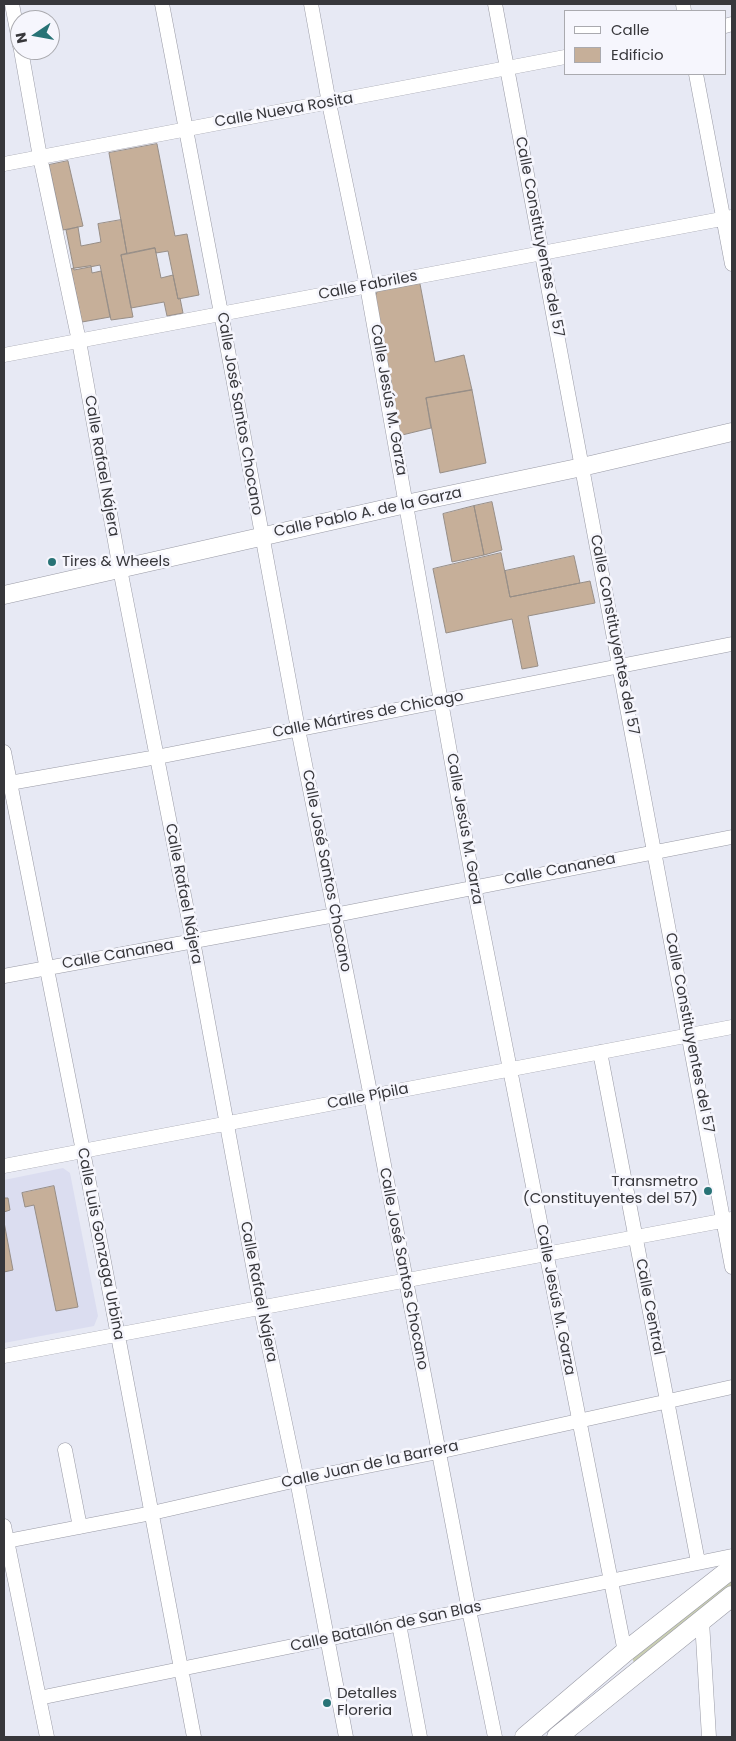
<!DOCTYPE html>
<html>
<head>
<meta charset="utf-8">
<style>
	body { margin:0 }
	#map { position:relative; width:736px; height:1741px; overflow:hidden; background:#e7e9f4; font-family:Poppins,sans-serif }
	canvas { display:block }
	.frame { position:absolute; inset:0; border:5px solid #37373b; pointer-events:none }
	.legend { position:absolute; left:564px; top:10px; width:162px; height:65px; box-sizing:border-box; background:#f6f6fd; border:1px solid #aaaaaf; margin:0; padding:6px 9px; list-style:none; font-size:15px; color:#37373b }
	.legend li { display:flex; align-items:center; gap:10px; height:25px }
	.legend b { width:25px; border:1px solid #aaaaaf }
	.north { position:absolute; left:10px; top:10px; width:50px; height:50px; box-sizing:border-box; background:#f6f6fd; border:1px solid #aaaaaf; border-radius:50%; rotate:258deg; font-size:14px; font-weight:700; line-height:20px; text-align:center; color:#37373b }
	.north::after { content:''; display:block; margin:auto; width:18px; height:22px; background:#287376; clip-path:polygon(50% 0,100% 100%,50% 72%,0 100%) }
</style>
</head>
<body>
<div id="map">
<canvas width="736" height="1741"></canvas>
<div class="frame"></div>
<ul class="legend">
<li><b style="height:6px;background:#fff"></b>Calle</li>
<li><b style="height:14px;background:#c6af99"></b>Edificio</li>
</ul>
<div class="north">N</div>
</div>
<script>
const c = document.querySelector('canvas').getContext('2d');
c.lineJoin = 'round';
function paint(path, color) { c.fillStyle = color; c.fill(path, 'evenodd'); }
function trace(path, color, width, dash) { c.strokeStyle = color; c.lineWidth = width; c.lineCap = dash ? 'butt' : 'round'; c.setLineDash(dash || []); c.stroke(path); }
function write(font, color, halo, rows, align = 'center') {
  c.font = font + ' Poppins,sans-serif'; c.lineWidth = 5; c.setLineDash([]); c.textBaseline = 'middle'; c.strokeStyle = halo; c.fillStyle = color; for (const [text, x, y, turn = 0] of rows) {
    c.save(); c.translate(x, y); c.rotate((+turn || 0) * Math.PI / 180); c.textAlign = isNaN(turn) ? turn : align; if (halo) c.strokeText(text, 0, 0); c.fillText(text, 0, 0); c.restore();
  }
}
const built = new Path2D(`
	M63,1168L70,1173L98,1316L94,1326L4,1343V1180Z`);
const green = new Path2D(`
	M732,1576V1590L634,1663L632,1657Z`);
const building = new Path2D(`
	M157,144L175,236L187,234L199,295L178,299L168,251L156,253L155,248L127,254L109,153Z
	M68,161L83,226L63,230L49,165Z
	M121,220L127,254L121,255L133,317L111,320L100,265L74,270L66,230L78,227L81,246L101,242L98,224Z
	M155,248L161,278L173,275L178,299L180,298L183,313L167,316L164,302L131,308L121,255Z
	M91,266L92,273L101,271L110,317L82,322L71,269Z
	M420,284L435,362L464,355L472,390L426,398L431,428L398,436L373,302L377,292Z
	M472,390L486,463L440,473L426,398Z
	M492,502L502,550L484,555L474,506Z
	M474,506L484,555L452,562L443,514Z
	M501,553L510,597L590,581L595,603L528,616L538,666L522,669L512,619L446,633L433,569Z
	M574,556L580,583L510,597L505,571Z
	M54,1186L78,1307L56,1311L34,1205L25,1207L22,1193Z
	M4,1198H8L10,1210L4,1212Z
	M4,1222L13,1270L4,1272Z`);
const minor = new Path2D(`
	M12,4L20,46
	M162,4L221,313L298,729L371,1097L469,1610L495,1737
	M311,4L329,103L367,286L474,887L625,1652
	M495,4L732,1267
	M683,4L684,11
	M725,26L732,24
	M21,50L40,157L79,341L120,569L193,941L261,1309L297,1480L346,1737
	M696,74L732,264
	M4,164L565,57
	M4,355L732,217
	M4,752L83,1151L194,1737
	M4,784L157,757L732,644
	M4,976L335,915L732,837
	M600,1052L698,1562
	M4,1166L732,1027
	M4,1356L732,1219
	M65,1450L80,1527
	M4,1526L47,1737
	M7,1541L152,1513L297,1480L438,1452L732,1387
	M702,1621L709,1737
	M399,1624L420,1737
	M39,1698L732,1556`);
const tertiary = new Path2D(`
	M4,595L406,504L582,467L732,432`);
const secondary = new Path2D(`
	M525,1737L625,1652L732,1568
	M557,1737L732,1596`);
const markers = [
	[52,562,5,"#287376"],
	[708,1191,5,"#287376"],
	[327,1703,5,"#287376"]
];
const streetNames = [
	["Calle Nueva Rosita",284,111,-10],
	["Calle Constituyentes del 57",539,237,79],
	["Calle Fabriles",368,286,-11],
	["Calle Jesús M. Garza",388,400,80],
	["Calle José Santos Chocano",239,414,80],
	["Calle Rafael Nájera",101,466,80],
	["Calle Pablo A. de la Garza",368,513,-12],
	["Calle Constituyentes del 57",614,635,79],
	["Calle Mártires de Chicago",368,715,-11],
	["Calle Jesús M. Garza",464,829,80],
	["Calle Cananea",560,870,-11],
	["Calle José Santos Chocano",326,871,79],
	["Calle Rafael Nájera",183,894,79],
	["Calle Cananea",118,955,-10],
	["Calle Constituyentes del 57",689,1033,79],
	["Calle Pípila",368,1097,-11],
	["Calle Luis Gonzaga Urbina",100,1244,79],
	["Calle José Santos Chocano",403,1269,79],
	["Calle Rafael Nájera",258,1292,79],
	["Calle Jesús M. Garza",555,1300,79],
	["Calle Central",649,1307,79],
	["Calle Juan de la Barrera",370,1465,-12],
	["Calle Batallón de San Blas",386,1627,-12]
];
const poiNames = [
	["Tires & Wheels",62,562],
	["Transmetro",698,1182,"right"],
	["(Constituyentes del 57)",698,1199,"right"],
	["Detalles",337,1694],
	["Floreria",337,1711]
];
paint(built, '#dbddf0');
paint(green, '#c9ceb2');
paint(building, '#c6af99');
trace(building, '#978e87', 1);
trace(minor, '#9a9ba6', 15);
trace(tertiary, '#9a9ba6', 19);
trace(secondary, '#9a9ba6', 21);
trace(minor, '#fff', 14);
trace(tertiary, '#fff', 18);
trace(secondary, '#fff', 20);
for (const [x, y, r, color] of markers) { const dot = new Path2D(); dot.arc(x, y, r, 0, 2 * Math.PI); c.fillStyle = color; c.fill(dot); trace(dot, '#f6f6fd', 2); }
write('15px', '#37373b', '#f6f6fd', streetNames);
write('15px', '#37373b', '#f6f6fd', poiNames, 'left');
</script>
</body>
</html>
